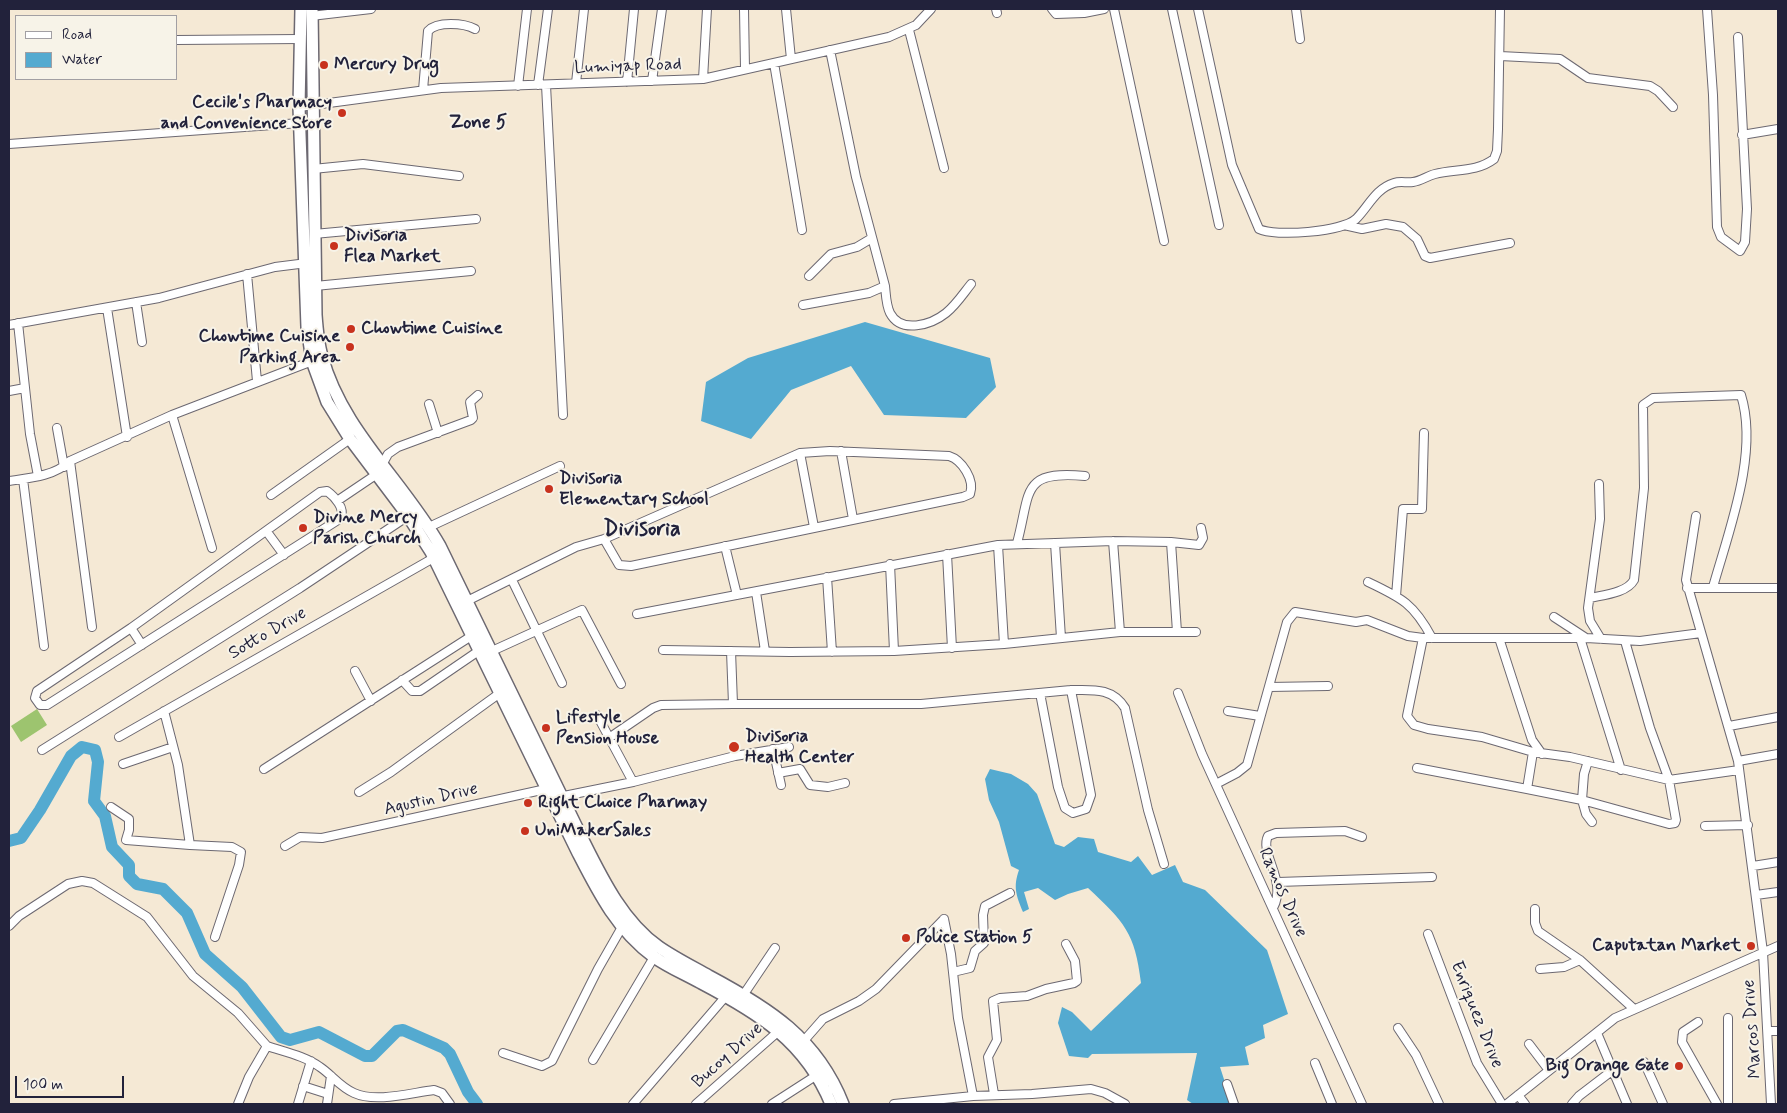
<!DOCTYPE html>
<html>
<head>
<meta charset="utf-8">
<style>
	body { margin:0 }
	#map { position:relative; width:1787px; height:1113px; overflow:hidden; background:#f5e9d5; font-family:Mynerve,sans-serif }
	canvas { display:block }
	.frame { position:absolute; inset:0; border:10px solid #22223b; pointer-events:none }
	.legend { position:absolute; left:15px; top:15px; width:162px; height:65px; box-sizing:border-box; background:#f7f3e8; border:1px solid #a29fa3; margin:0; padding:6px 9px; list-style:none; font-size:15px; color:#22223b }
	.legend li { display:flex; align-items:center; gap:10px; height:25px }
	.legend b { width:25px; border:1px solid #a29fa3 }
	.scale { position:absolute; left:15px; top:1076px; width:109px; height:22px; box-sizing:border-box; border:2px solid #22223b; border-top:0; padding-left:6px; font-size:15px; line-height:18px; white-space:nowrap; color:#22223b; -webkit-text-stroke:4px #f7f3e8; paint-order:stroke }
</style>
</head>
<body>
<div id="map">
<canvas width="1787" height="1113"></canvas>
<div class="frame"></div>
<ul class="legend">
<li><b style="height:6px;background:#fff"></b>Road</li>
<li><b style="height:14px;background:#54aad0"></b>Water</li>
</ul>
<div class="scale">100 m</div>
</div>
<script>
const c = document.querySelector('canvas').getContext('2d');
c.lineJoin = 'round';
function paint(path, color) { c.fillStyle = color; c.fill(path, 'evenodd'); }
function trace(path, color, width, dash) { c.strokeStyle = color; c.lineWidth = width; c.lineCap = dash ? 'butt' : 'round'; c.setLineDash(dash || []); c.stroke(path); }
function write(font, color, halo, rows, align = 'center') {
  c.font = font + ' Mynerve,sans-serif'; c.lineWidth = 4; c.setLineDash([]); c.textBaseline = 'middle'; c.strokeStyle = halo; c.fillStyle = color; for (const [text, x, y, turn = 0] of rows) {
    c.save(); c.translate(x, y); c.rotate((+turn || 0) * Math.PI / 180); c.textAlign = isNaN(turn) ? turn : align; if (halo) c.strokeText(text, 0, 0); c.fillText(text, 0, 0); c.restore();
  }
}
const green = new Path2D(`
	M37,709L47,725L21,742L11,726Z`);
const water = new Path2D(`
	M865,322L990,358L996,387L966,418L884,415L851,366L791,390L751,439L701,421L706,382L748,358Z
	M990,769L1011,774L1028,784L1037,794L1055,844L1064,847L1078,837L1094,839L1098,852L1131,862L1138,856L1152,875L1175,865L1183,882L1205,890L1267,950L1288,1014L1263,1025L1265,1038L1245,1047L1249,1065L1220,1067L1232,1104H1193L1187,1100L1197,1053L1092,1054L1088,1058L1069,1056L1058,1023L1062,1007L1072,1012L1091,1031L1141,983C1135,932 1124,922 1088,888L1068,894L1055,900L1038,888L1024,892L1029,909L1023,912C1016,895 1013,887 1019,870L1011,866L999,822L989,800L985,779Z`);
const river = new Path2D(`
	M9,841L21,838L40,810L71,756L82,747L95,750L98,762L94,801L105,816L112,847L129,865V876L137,884L163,889L187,913L205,954L242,987L281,1037L290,1040L319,1032L365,1056H372L397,1031L403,1030L444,1048L450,1054L468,1092L477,1104`);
const minor = new Path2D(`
	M744,9L745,69
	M786,9L791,59
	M996,9L997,13
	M1052,9L1056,14L1084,13L1104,9
	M1114,9L1164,241
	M1172,9L1219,225
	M1198,9L1232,165L1259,229C1275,237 1342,232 1356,219C1369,206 1375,189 1394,183C1400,181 1407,183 1413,182C1421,181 1427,176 1435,174C1455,169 1477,172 1494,159L1497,151L1498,129L1500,9
	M1296,9L1300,39
	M1707,9L1713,95L1717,227L1721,237L1740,251L1745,242L1747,209L1738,37
	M311,16L371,9
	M909,30L944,168
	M176,40L300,39
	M1500,56L1560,59L1588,78L1650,86L1658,91L1673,107
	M774,63L802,230
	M703,79L707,9
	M652,81L662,9
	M627,82L634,9
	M576,83L584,9
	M538,85L548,9
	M546,85L563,415
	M518,86L527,9
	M423,90L428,31C437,21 464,23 475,29
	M299,107L441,88L703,79L889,37L916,25L931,9
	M1742,135L1778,129
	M9,144L300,123
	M313,169L363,164L459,176
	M1344,225L1362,229L1386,224L1403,227L1417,239L1425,256L1430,258L1510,243
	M314,234L476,219
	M247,274L257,381
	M809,276L831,254L857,247L872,238
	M315,286L471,271
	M885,286C886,295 886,305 890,313C901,334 931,325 946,313C956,305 963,294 971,284
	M136,302L142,342
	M803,305L869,293L885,286L856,177L830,50
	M107,308L127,437
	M18,323L30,434L38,476
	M9,325L159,298L275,267L307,263
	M9,391L25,388
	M429,404L438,433
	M172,415L212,548
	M57,428L64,467
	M841,451L853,519
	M800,453L814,527
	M70,461L92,627
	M23,479L44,646
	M9,481C30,478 55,476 70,461L172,415L315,360
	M1599,484L1600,519L1588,608L1590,621L1601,639
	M327,491C335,497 345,508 341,518L47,705H40L35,698L37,691L131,628L320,492Z
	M271,495L350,439
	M337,501L377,474L388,454L398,447L471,420L473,418L470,402L478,395
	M1696,516L1686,580L1738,761L1763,952L1771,1104
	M429,527L560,466
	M267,532L284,555
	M1113,541L1120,632
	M1171,542L1199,545L1203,538L1201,528
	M1017,543C1031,492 1020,470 1085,476
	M1055,543L1061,638
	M998,545L1004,644
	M725,546L737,595
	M947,554L952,648
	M890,564L894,651
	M827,577L832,652
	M512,580L562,683
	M1368,582C1402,598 1414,604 1432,638
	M1687,588H1778
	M756,592L765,651
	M1396,596L1403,509H1422L1424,433
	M1590,598C1603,595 1627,593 1634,580L1644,488L1643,405L1653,398L1741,395C1759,453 1729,530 1713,587
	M463,603L576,547L604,539L800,453L830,451L949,456C962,460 975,480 970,494L963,497L631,566L619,565L604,539
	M637,614L998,545L1113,541L1171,542L1177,632
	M1554,617L1586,638
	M131,628L142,645
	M1423,638L1407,716L1414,725L1428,729L1482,737L1533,752L1570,757L1669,780L1739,770
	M1499,638L1532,740L1542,754
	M1580,638L1621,770
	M663,650L790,652L894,651L1004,644L1120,632H1196
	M492,651L582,610L621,684
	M731,651L733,704H921L1071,690C1092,690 1112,687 1125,708L1148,810L1164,864
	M355,671L371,701
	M402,680L412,691H420L480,650
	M1269,687L1328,686
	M1040,693L1058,787L1065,808L1073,813L1086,809L1091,795L1071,690
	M1178,693L1202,754L1362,1104
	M164,711L178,765L190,845L232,847L241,852L239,865L215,937
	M1228,711L1260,716
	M597,715L633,782
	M1729,726L1778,717
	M119,737L437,556
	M609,738L653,708L661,705L733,704
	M773,749L781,785
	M42,750L300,588L408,516
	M1533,752L1527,789L1582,800L1584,774L1588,761
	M1738,761L1778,754
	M123,764L173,747
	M1417,768L1527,789
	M264,769L473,635
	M778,773L800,769L810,785L828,787L845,783
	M1216,784L1237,773L1247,765L1287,622L1295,612L1356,622L1367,620L1408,636L1423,638H1586L1640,641L1701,633
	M359,792L391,772L500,693
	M559,797L633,782L735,756L789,747
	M1582,800L1669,824L1675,823L1676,820L1669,780L1650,728L1625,641
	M1582,800L1586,814L1592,822
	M111,807L129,819V830L126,840L190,845
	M1705,826L1748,825
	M285,846L300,837L322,838L546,789
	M1753,866L1778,862
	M1278,882L1432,877
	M1756,895L1778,892
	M1273,908C1288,881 1259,854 1268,836L1276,833L1345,831L1362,837
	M1535,909V923L1538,931L1580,960L1634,1009
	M944,919L951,954L958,1018L973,1096
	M9,926L19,916L68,884L82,881L93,883L147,917L193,976L238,1013L267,1046
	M1428,934L1477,1063L1502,1104
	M1540,969L1564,967L1580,960
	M953,972L970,968L975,951L984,943L983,915L985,906L1010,893
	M744,994L775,948
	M1728,1018V1104
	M1698,1022L1683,1032L1682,1042L1717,1104
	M1398,1028L1416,1055L1439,1104
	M1768,1031H1778
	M1597,1033L1627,1104
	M801,1044L823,1019L859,1001L876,989L944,919
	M1529,1044L1548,1069
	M503,1053L542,1066L552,1061L598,969L622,927
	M593,1060L654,957
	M1644,1062L1663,1104
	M1315,1063L1332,1104
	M1227,1084L1234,1104
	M303,1086L328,1094
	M994,1094L988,1057L997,1040L993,1001L1000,998L1027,996L1046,989L1074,983L1077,981L1075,961L1066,944
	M1518,1095L1525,1104
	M238,1104L249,1077L267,1046C285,1052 305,1056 320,1067C332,1075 340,1087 354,1093C376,1103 410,1093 434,1090L442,1093L450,1104
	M298,1104L311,1061
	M327,1104L331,1076
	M633,1104L726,996
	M696,1104L781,1029
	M772,1104L817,1075
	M894,1104L973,1096L1032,1094L1091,1089L1105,1093L1125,1104
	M1507,1104L1615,1018L1778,946
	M1572,1104L1579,1096L1613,1070`);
const highway = new Path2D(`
	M301,9L299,107L307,327L312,361L327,402L350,439L408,516L431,552L578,853C598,892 617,930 654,957C668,967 685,974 701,983C758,1013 805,1041 831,1104
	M312,9L316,315C317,329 318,343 322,356C341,429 404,482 440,546L581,836C601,876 622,921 659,947C675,958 693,967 709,976C769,1008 817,1038 843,1104`);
const markers = [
	[324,65,5,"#c8321e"],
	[342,113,5,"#c8321e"],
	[334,246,5,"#c8321e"],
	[351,329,5,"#c8321e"],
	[350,347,5,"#c8321e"],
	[549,489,5,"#c8321e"],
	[303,528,5,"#c8321e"],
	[546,728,5,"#c8321e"],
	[734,747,6,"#c8321e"],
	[528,803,5,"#c8321e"],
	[525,831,5,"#c8321e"],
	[906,938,5,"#c8321e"],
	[1751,946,5,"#c8321e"],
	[1679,1066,5,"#c8321e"]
];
const poiNames = [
	["Mercury Drug",334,65],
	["Cecile's Pharmacy",332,103,"right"],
	["and Convenience Store",332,124,"right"],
	["Divisoria",344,236],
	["Flea Market",344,257],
	["Chowtime Cuisine",361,329],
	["Chowtime Cuisine",340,337,"right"],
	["Parking Area",340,358,"right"],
	["Divisoria",559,479],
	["Elementary School",559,500],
	["Divine Mercy",313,518],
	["Parish Church",313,539],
	["Lifestyle",556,718],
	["Pension House",556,739],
	["Divisoria",745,737],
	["Health Center",745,758],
	["Right Choice Pharmay",538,803],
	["UniMakerSales",535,831],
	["Police Station 5",916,938],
	["Caputatan Market",1741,946,"right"],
	["Big Orange Gate",1669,1066,"right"]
];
const streetNames = [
	["Lumiyap Road",628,67,-2],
	["Sotto Drive",268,634,-30],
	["Agustin Drive",431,800,-13],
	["Ramos Drive",1282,893,66],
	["Enriquez Drive",1476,1015,68],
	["Marcos Drive",1753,1029,-94],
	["Bucoy Drive",728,1056,-42]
];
const neighbourhoodNames = [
	["Zone 5",478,124]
];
const districtNames = [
	["Divisoria",642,530]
];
paint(green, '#9dc46f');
paint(water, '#54aad0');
trace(river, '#54aad0', 12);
trace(minor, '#6c6871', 10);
trace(highway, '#6c6871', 14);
trace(minor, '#fff', 8);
trace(highway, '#fff', 11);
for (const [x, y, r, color] of markers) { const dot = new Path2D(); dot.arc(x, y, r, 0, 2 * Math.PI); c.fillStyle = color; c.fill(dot); trace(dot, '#f7f3e8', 2); }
write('bold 18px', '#22223b', '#f7f3e8', poiNames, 'left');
write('18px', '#22223b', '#f7f3e8', streetNames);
write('bold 19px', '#22223b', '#f7f3e8', neighbourhoodNames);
write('bold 22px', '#22223b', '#f7f3e8', districtNames);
</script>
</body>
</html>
